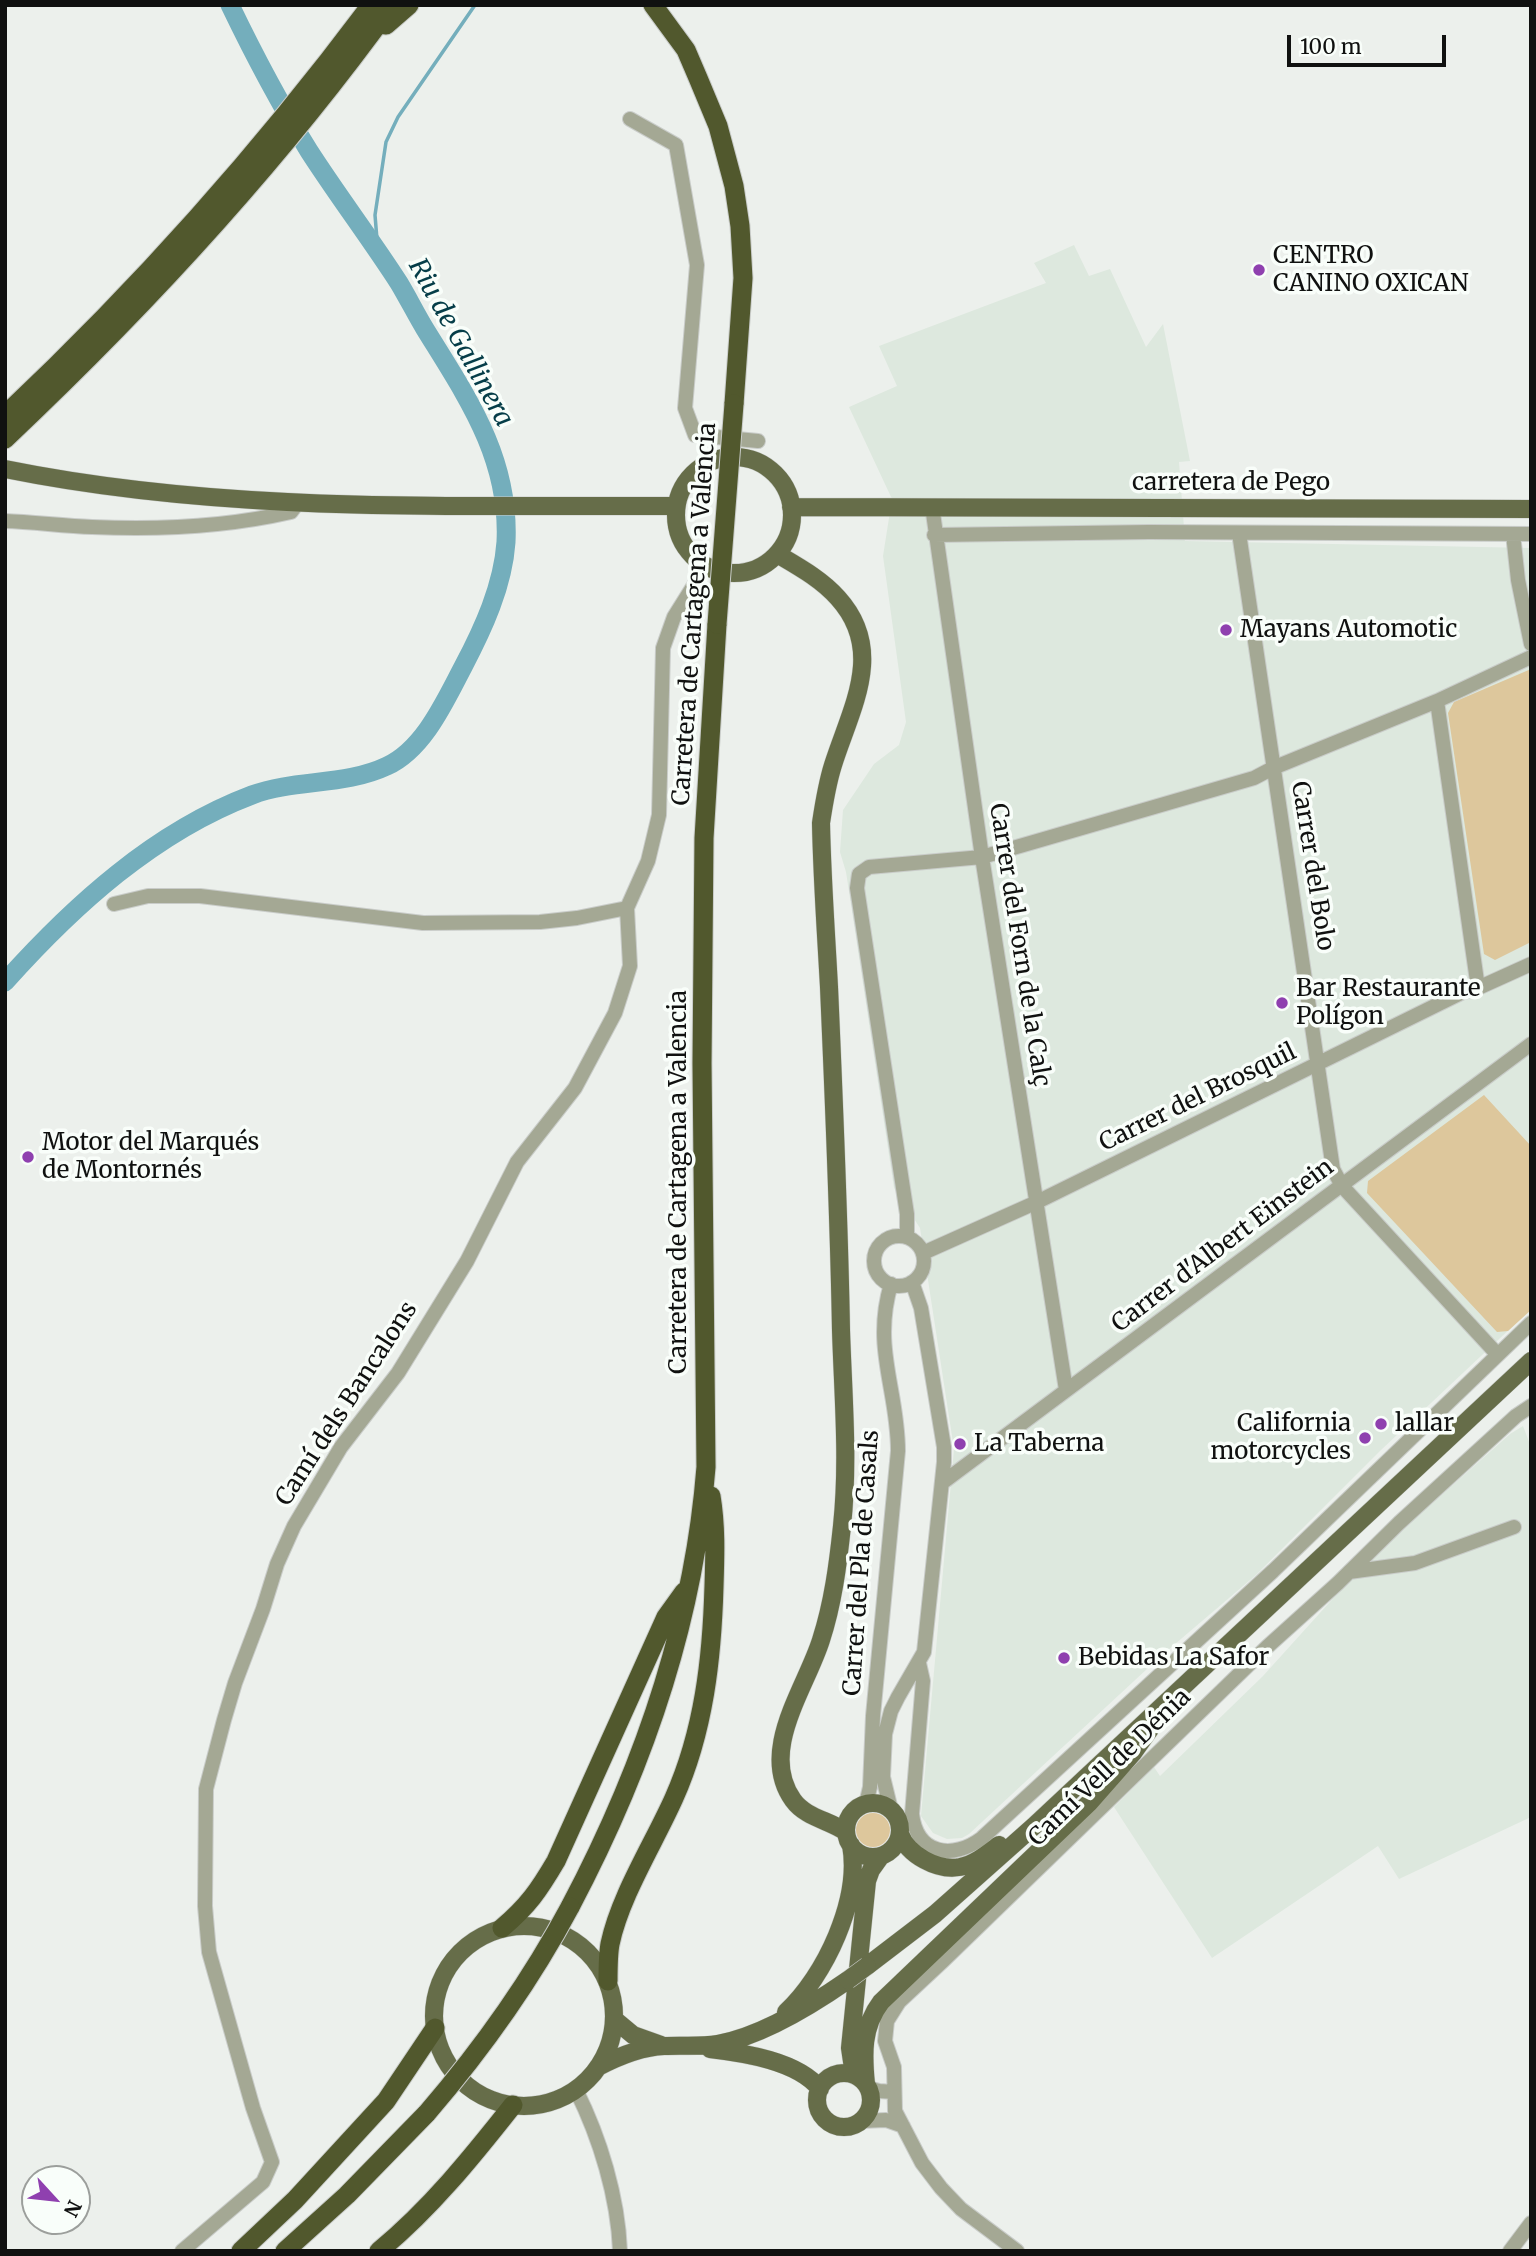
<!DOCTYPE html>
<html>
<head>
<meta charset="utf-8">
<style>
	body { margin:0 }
	#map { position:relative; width:1536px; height:2256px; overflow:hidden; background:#ecf0ec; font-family:Merriweather,serif }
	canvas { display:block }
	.frame { position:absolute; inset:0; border:7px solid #101110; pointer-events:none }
	.north { position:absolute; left:21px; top:2165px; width:70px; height:70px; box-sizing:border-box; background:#f9fefa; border:2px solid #9c9f9c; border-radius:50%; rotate:117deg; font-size:19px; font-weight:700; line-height:28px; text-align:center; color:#101110 }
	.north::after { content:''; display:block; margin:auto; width:24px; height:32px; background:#8f40af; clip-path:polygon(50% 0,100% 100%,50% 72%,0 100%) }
	.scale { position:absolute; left:1287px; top:35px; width:159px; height:32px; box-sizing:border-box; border:4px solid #101110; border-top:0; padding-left:9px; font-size:21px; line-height:24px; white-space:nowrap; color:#101110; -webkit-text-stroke:5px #f9fefa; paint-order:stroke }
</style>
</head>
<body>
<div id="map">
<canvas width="1536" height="2256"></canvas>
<div class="frame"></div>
<div class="north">N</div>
<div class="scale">100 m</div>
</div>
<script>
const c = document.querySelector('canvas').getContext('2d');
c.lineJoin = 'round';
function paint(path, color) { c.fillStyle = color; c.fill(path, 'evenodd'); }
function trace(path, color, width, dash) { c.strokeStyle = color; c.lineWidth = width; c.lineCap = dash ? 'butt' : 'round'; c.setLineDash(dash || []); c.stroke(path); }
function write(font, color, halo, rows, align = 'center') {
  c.font = font + ' Merriweather,serif'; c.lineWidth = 7; c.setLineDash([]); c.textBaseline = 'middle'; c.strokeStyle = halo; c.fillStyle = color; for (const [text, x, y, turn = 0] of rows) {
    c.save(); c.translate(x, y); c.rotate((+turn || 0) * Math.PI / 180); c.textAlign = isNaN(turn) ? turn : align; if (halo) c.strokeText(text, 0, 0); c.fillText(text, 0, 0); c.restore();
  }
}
const built = new Path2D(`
	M1074,245L1089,276L1110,269L1146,347L1163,324L1190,461L1179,462L1185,541L1531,548V1309L1381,1450L1256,1575L1161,1656L969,1834L962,1838L947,1839L933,1833L921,1816L954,1449L920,1228L894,1188L846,872L840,852L843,810L874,764L899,745L906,722L883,556L892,499L849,407L897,386L879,346L1046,283L1034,263Z
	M1523,1426L1531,1447V1817L1399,1879L1378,1846L1212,1958L1114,1807L1154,1767L1160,1776L1263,1676L1347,1583L1402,1530L1510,1434Z`);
const green = new Path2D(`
	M1531,669V942L1495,960L1484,954L1448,713L1454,702Z
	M1484,1095L1531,1146V1310L1508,1331L1497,1332L1367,1193L1368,1181Z
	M856 1830a17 17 0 1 1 34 0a17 17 0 1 1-34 0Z`);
const stream = new Path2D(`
	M378,252L375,215L386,142L398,117L475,5`);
const river = new Path2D(`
	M5,982C73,906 154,832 252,795C295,779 345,786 387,766C424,749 445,701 463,667C483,629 503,586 506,542C510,458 467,397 425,329C416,314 408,298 399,283C370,238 338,196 309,151C280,104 254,55 230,5`);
const minor = new Path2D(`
	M630,119L676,145L697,265L685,408L695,435L758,441
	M932,506L982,857L1066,1390
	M5,521C34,522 63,526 92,527C158,530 226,527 291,512L297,504
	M1239,533L1333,1169L1342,1186L1497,1354
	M1513,534L1518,580L1531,644
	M934,535L1149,532L1531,534
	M1437,701L1478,988
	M114,904L148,896H200L423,923L540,922L577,918L627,908
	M874 1261a25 25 0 1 1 50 0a25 25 0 1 1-50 0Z
	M907,1237V1214L857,888L859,874L869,867L982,857L1254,778L1273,768L1437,701L1531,657
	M923,1253L1037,1202L1463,992L1478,988L1531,964
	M942,1483L1531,1044
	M1349,1572L1415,1563L1514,1527
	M919,1663L923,1681L912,1814C917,1855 953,1860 982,1838L1273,1571L1531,1323
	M866,1804L870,1787L873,1716L898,1451C898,1390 872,1348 891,1284
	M891,1810L883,1777L885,1734L891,1711L898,1697L924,1652L944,1462V1447L921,1308L912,1282
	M868,2088L879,2091L894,2092
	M576,2090C600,2138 618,2197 620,2251
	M861,2121L886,2120L903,2126
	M182,2251L263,2182L272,2162L253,2108L209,1952L205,1906L206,1789L224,1720L235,1683L263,1609L277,1564L294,1526L341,1447L398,1373L467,1261L517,1162L575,1088L615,1013L630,966L627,908L648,861L659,815L663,648L674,617L706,566
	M1017,2251L961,2209L941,2188L922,2163L895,2111L894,2067L885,2041L887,2021L899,2002L943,1961L1267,1647L1338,1583L1399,1523L1516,1416L1531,1406
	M1510,2251L1531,2223`);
const major = new Path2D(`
	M676 515a58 58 0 1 1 116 0a58 58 0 1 1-116 0Z
	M5,469C227,514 452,505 676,506
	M791,507L1531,509
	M777,554C799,567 821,579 838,598C886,651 851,708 833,765C827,784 824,803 821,823C822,877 826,932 829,987C834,1101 839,1216 841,1330C843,1395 849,1461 842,1526C838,1564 833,1603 821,1640C806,1688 758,1751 793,1800C806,1818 829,1820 846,1832
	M846 1830a27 27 0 1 1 54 0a27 27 0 1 1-54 0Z
	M900,1834C908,1855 937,1871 960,1867C975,1864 987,1854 999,1845
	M434 2016a90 90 0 1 1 180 0a90 90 0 1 1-180 0Z
	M867,1966L935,1914L1034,1826L1531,1361
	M786,2012C825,1976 861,1900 851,1845
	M615,2020L633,2035L661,2045
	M710,2049C744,2053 798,2061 820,2089
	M598,2067C619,2056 641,2047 664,2046C682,2045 700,2047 718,2044C762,2036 812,2005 848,1980
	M817 2100a27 27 0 1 1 54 0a27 27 0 1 1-54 0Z
	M854,2075L850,2048L867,1881L871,1870L881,1856
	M866,2084C863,2054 862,2027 881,2002L1089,1803L1133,1753L1150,1729`);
const highway = new Path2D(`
	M653,5L686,50L698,78L718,126L734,186L740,226L743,278L734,404
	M386,25L409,5
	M5,415C139,289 261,152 371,5
	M5,439C146,306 278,163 392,5
	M570,1907C642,1771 694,1621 706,1467L702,1063L704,838L717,624
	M502,1928C528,1906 539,1890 556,1861L666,1617L684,1592
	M608,1981C608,1969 608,1955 610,1944C620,1896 654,1843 674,1798C704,1731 712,1658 714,1586C715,1555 716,1526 711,1496
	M241,2251L295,2200L386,2101L435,2028
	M285,2251L347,2195L427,2113
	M379,2251C430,2209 472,2157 513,2105`);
const majorBridge = new Path2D(`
	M848,1980L867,1966`);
const highwayBridge = new Path2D(`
	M717,624L734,404
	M427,2113C482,2049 530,1982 570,1907`);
const markers = [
	[1259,270,7,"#8f40af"],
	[1226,630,7,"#8f40af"],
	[1282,1003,7,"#8f40af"],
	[28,1157,7,"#8f40af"],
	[1381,1424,7,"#8f40af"],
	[1365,1438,7,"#8f40af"],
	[960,1444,7,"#8f40af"],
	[1064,1658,7,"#8f40af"]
];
const poiNames = [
	["CENTRO",1273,256],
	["CANINO OXICAN",1273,284],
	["Mayans Automotic",1240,630],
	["Bar Restaurante",1296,989],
	["Polígon",1296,1017],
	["Motor del Marqués",42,1143],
	["de Montornés",42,1171],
	["California",1351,1424,"right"],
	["motorcycles",1351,1452,"right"],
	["lallar",1395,1424],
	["La Taberna",974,1444],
	["Bebidas La Safor",1078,1658]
];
const streetNames = [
	["carretera de Pego",1231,483],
	["Carretera de Cartagena a Valencia",695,614,-86],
	["Carrer del Bolo",1312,866,81],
	["Carrer del Forn de la Calç",1019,945,81],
	["Carrer del Brosquil",1198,1098,-26],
	["Carretera de Cartagena a Valencia",679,1182,-90],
	["Carrer d'Albert Einstein",1223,1246,-37],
	["Camí dels Bancalons",347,1404,-57],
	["Carrer del Pla de Casals",862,1563,-86],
	["Camí Vell de Dénia",1110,1768,-44]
];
const waterNames = [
	["Riu de Gallinera",460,343,61]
];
paint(built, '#dde8de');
paint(green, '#ddc79c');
trace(stream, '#74aebc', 3.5);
trace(river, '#74aebc', 19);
trace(minor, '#c9ccc9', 16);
trace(major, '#c9ccc9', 19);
trace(highway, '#c9ccc9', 21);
trace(minor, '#a4a894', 14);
trace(major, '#666d49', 18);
trace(highway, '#51582d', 19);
trace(majorBridge, '#c9ccc9', 19, []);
trace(highwayBridge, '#c9ccc9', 21, []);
trace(majorBridge, '#666d49', 18);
trace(highwayBridge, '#51582d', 19);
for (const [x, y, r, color] of markers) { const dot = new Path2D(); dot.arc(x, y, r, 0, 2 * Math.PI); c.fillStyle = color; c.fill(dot); trace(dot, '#f9fefa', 2.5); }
write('24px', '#101110', '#f9fefa', poiNames, 'left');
write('24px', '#101110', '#f9fefa', streetNames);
write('italic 26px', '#053d48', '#f9fefa', waterNames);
</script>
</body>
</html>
